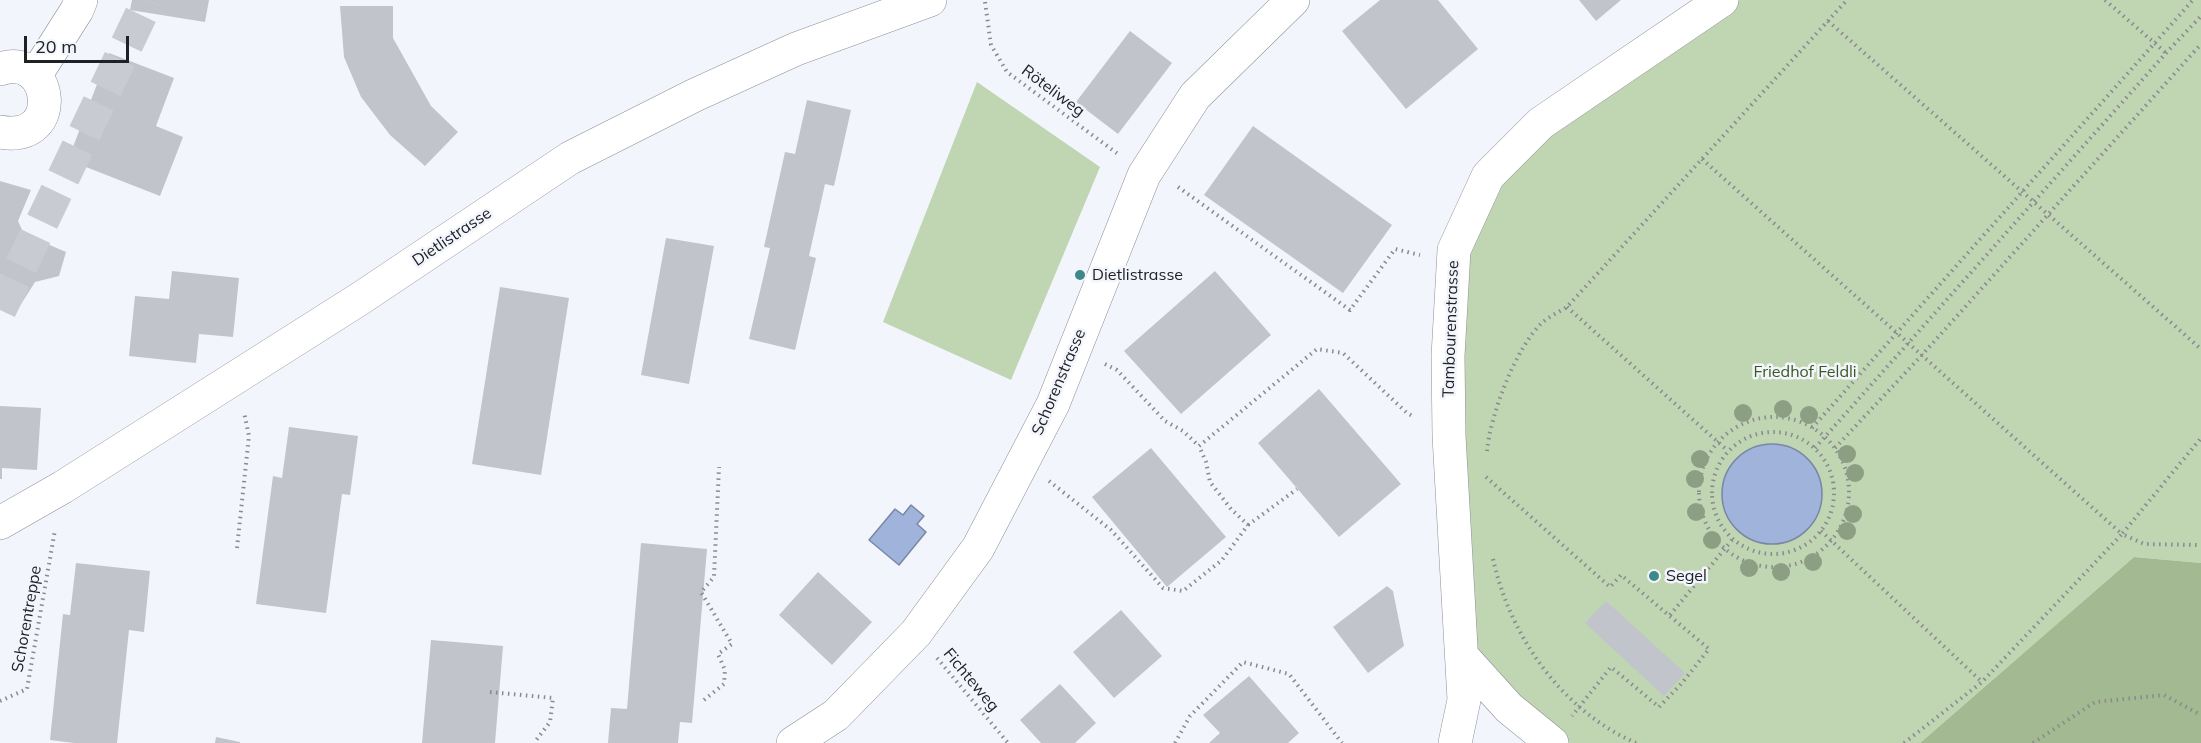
<!DOCTYPE html>
<html>
<head>
<meta charset="utf-8">
<style>
	body { margin:0 }
	#map { position:relative; width:2201px; height:743px; overflow:hidden; background:#f3f5fd; font-family:Mulish,sans-serif }
	canvas { display:block }
	.scale { position:absolute; left:24px; top:36px; width:105px; height:27px; box-sizing:border-box; border:3px solid #202124; border-top:0; padding-left:8px; font-size:18px; line-height:21px; white-space:nowrap; color:#202124; -webkit-text-stroke:4px #f3f5fd; paint-order:stroke }
</style>
</head>
<body>
<div id="map">
<canvas width="2201" height="743"></canvas>
<div class="scale">20 m</div>
</div>
<script>
const c = document.querySelector('canvas').getContext('2d');
c.lineJoin = 'round';
function paint(path, color) { c.fillStyle = color; c.fill(path, 'evenodd'); }
function trace(path, color, width, dash) { c.strokeStyle = color; c.lineWidth = width; c.lineCap = dash ? 'butt' : 'round'; c.setLineDash(dash || []); c.stroke(path); }
function write(font, color, halo, rows, align = 'center') {
  c.font = font + ' Mulish,sans-serif'; c.lineWidth = 5; c.setLineDash([]); c.textBaseline = 'middle'; c.strokeStyle = halo; c.fillStyle = color; for (const [text, x, y, turn = 0] of rows) {
    c.save(); c.translate(x, y); c.rotate((+turn || 0) * Math.PI / 180); c.textAlign = isNaN(turn) ? turn : align; if (halo) c.strokeText(text, 0, 0); c.fillText(text, 0, 0); c.restore();
  }
}
const green = new Path2D(`
	M1722,0H2201V563L2134,557L1920,743H1552L1462,656L1454,250L1488,176Z
	M977,82L1100,167L1011,380L883,322Z`);
const forest = new Path2D(`
	M2134,557L2201,563V743H1920Z`);
const water = new Path2D(`
	M1722 494a50 50 0 1 1 100 0a50 50 0 1 1-100 0Z
	M911,505L924,516L917,524L926,532L899,565L869,540L895,509L903,515Z`);
const building = new Path2D(`
	M132,0H209L205,22L130,10Z
	M1380,0H1438L1478,49L1406,109L1342,31Z
	M1579,0H1621L1596,21Z
	M340,6H393V38L431,106L458,132L425,166L390,135L361,97L344,57Z
	M1130,31L1172,63L1118,134L1076,102Z
	M109,53L174,78L156,126L183,137L160,196L68,160Z
	M807,100L851,110L834,186L825,184L809,256L816,258L795,350L749,339L770,248L764,247L785,152L795,154Z
	M1253,126L1392,225L1343,293L1204,195Z
	M0,181L31,190L18,221L24,234L66,252L59,276L35,282L18,309L0,299Z
	M666,238L714,246L689,384L641,375Z
	M172,271L239,278L233,337L199,334L196,363L129,356L135,296L169,299Z
	M1215,271L1271,335L1181,414L1124,351Z
	M500,287L569,298L541,475L472,464Z
	M1319,389L1401,484L1339,537L1258,443Z
	M0,406L41,408L37,470L2,468V479H0Z
	M289,427L358,436L350,495L342,494L326,613L256,604L273,476L282,478Z
	M1151,448L1226,537L1167,587L1092,497Z
	M641,543L707,549L692,723L680,722L678,743H608L611,708L627,709Z
	M76,563L150,571L144,632L129,630L117,743H74L50,740L63,614L70,615Z
	M818,572L872,622L832,665L779,615Z
	M1387,586L1393,591L1404,646L1368,673L1333,627Z
	M1606,601L1685,673L1664,696L1585,623Z
	M1121,610L1162,656L1114,698L1073,652Z
	M431,640L503,646L495,743H422Z
	M1249,676L1299,733L1288,743H1209L1220,733L1203,715Z
	M1060,684L1096,723L1075,743H1041L1020,720Z
	M216,737L240,742V743H215Z`);
const motorwayTunnel = new Path2D(`
	M0,310L148,0`);
const path = new Path2D(`
	M2105,0L2166,53
	M985,2L991,45L1007,72L1118,154
	M1828,21L2201,349
	M1702,159L2122,534L2201,438
	M1178,187L1350,310L1395,249L1420,255
	M1567,307L1728,451
	M1105,364L1117,370L1165,421L1183,431L1199,446L1317,349L1343,353L1407,413L1414,417
	M1699 492a75 75 0 1 1 150 0a75 75 0 1 1-150 0Z
	M1812,428L2193,0
	M1712 493a61 61 0 1 1 122 0a61 61 0 1 1-122 0Z
	M1815,448L2166,53L2201,16
	M1835,448L1922,355L2201,44
	M1487,451C1490,416 1516,346 1543,322C1550,316 1559,312 1567,307L1847,0
	M1486,477L1610,587L1621,575L1709,649L1682,683L1659,707L1611,667L1572,716
	M1049,481L1111,530L1163,588L1183,591L1222,560L1248,525L1231,509L1210,482L1206,462L1199,446
	M1248,525L1297,489
	M1821,531L1982,682
	M237,548L249,436L244,412
	M1493,559C1510,636 1562,711 1636,743
	M1670,615L1732,540
	M937,658L1008,743
	M490,692L553,698L550,722L534,743
	M704,700L724,684L725,670L718,654L732,644L701,592L714,577L719,467
	M0,701L27,689L55,530
	M1175,743L1190,716L1243,662L1289,674L1342,743
	M1904,743L1982,682L2122,534L2144,544L2201,545
	M2033,743L2095,702L2164,695L2201,715`);
const minor = new Path2D(`
	M0,69C52,50 66,144 0,132
	M35,76L77,10L81,0
	M0,523L63,487L361,298L570,158L695,95L796,49L930,0
	M1462,656L1509,708L1552,743
	M793,743L836,715L916,633L978,548L1053,404L1144,175L1195,96L1293,0
	M1455,743L1464,700L1449,436L1448,356L1454,250L1488,176L1541,123L1722,0`);
const trees = [
	[1783,409],
	[1743,413],
	[1809,415],
	[1847,454],
	[1700,459],
	[1855,473],
	[1695,479],
	[1696,512],
	[1853,514],
	[1847,531],
	[1712,540],
	[1813,562],
	[1749,568],
	[1781,572]
];
const markers = [
	[1080,275,6,"#3f8889"],
	[1654,576,6,"#3f8889"]
];
const streetNames = [
	["Röteliweg",1053,91,37],
	["Dietlistrasse",452,237,-34],
	["Tambourenstrasse",1451,329,-88],
	["Schorenstrasse",1059,382,-67],
	["Schorentreppe",27,619,-80],
	["Fichteweg",971,680,50]
];
const poiNames = [
	["Dietlistrasse",1092,275],
	["Segel",1666,576]
];
const parkNames = [
	["Friedhof Feldli",1805,372]
];
paint(green, '#c0d5b2');
paint(forest, '#a2b991');
paint(water, '#9fb3db');
trace(water, '#7987a4', 1.5);
paint(building, '#c1c4cb');
trace(motorwayTunnel, '#c9cbd2', 33, [33, 16]);
trace(minor, '#8c8f96', 34);
trace(path, '#898a90', 4, [1.5, 4.5]);
trace(minor, '#fff', 33);
c.fillStyle = '#8d9f83';
for (const [x, y] of trees) { c.beginPath(); c.arc(x, y, 9, 0, 2 * Math.PI); c.fill(); }
for (const [x, y, r, color] of markers) { const dot = new Path2D(); dot.arc(x, y, r, 0, 2 * Math.PI); c.fillStyle = color; c.fill(dot); trace(dot, '#f3f5fd', 2); }
write('16px', '#202124', '#f3f5fd', streetNames);
write('16px', '#202124', '#f3f5fd', poiNames, 'left');
write('16px', '#3a581f', '#f3f5fd', parkNames);
</script>
</body>
</html>
